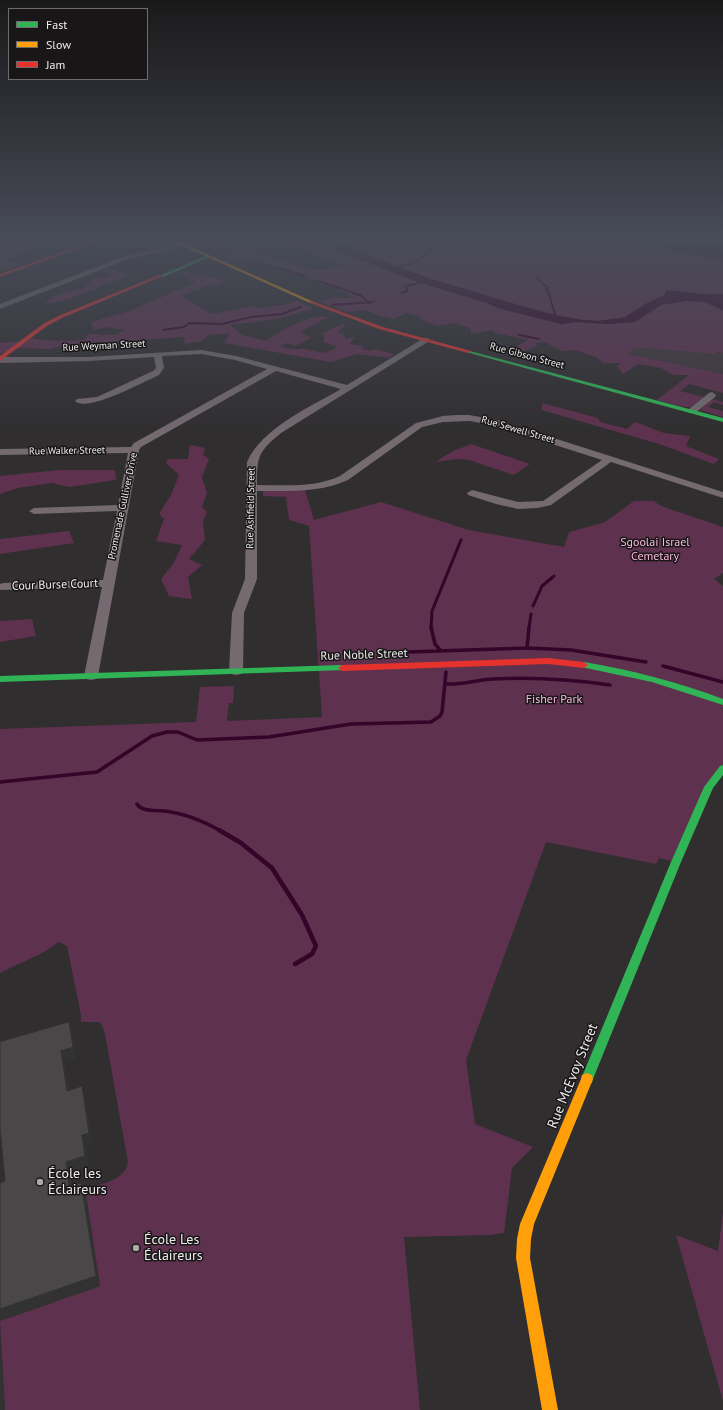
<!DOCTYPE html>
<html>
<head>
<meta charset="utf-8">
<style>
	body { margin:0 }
	#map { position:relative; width:723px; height:1410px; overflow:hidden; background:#302e2f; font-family:"PT Sans",sans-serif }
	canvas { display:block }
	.legend { position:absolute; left:8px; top:8px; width:140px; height:72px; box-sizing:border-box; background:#181617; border:1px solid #6e6c6d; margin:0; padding:5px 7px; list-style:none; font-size:12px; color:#efeced }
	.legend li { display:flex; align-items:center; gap:8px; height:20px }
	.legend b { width:20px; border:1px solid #6e6c6d }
</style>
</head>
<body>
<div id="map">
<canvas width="723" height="1410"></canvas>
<ul class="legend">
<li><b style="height:5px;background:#30b455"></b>Fast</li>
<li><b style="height:5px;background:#ff9f0a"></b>Slow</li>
<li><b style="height:5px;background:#e5322d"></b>Jam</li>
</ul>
</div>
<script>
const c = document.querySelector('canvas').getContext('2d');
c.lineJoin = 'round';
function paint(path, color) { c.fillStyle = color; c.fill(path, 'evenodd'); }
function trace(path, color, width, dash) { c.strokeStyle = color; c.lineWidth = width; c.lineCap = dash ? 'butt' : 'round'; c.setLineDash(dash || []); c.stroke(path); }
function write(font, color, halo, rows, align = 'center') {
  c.font = font + ' "PT Sans",sans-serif'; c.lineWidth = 3; c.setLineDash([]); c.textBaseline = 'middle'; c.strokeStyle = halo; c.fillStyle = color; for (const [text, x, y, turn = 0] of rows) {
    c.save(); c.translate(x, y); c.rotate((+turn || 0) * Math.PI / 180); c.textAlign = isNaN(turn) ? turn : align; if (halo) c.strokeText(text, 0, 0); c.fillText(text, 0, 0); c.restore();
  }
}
const built = new Path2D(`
	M635,345L723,353V374L628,354Z`);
const green = new Path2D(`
	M0,238H40L38,240L45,246L5,260L23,264L10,269L0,268Z
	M172,238H203L230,244L315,271L344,265L269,238H309L355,258L418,282L487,303L498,308L561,324L576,322L607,324L634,322L661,305L686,301L704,302L723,310V353L718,352L716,354L635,347L628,354L723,374V393L689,384L680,391L704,397L691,407H684L657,400L689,375H674L661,368L638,364L623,374L617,366L621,363H603L596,357L575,350L562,351L545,342L535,343L538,345L525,351L517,349V346L528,340L496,333L491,330L472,334L470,332L471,328L454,323L437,326L423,320L419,316L407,313L393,319L376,315L366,310L347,312L320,302L333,297L346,299L355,297L337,289L339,288L251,258L237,261L231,264L221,260L229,258L227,254L217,255L218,253L229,251L212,246L192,247Z
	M332,238H623L641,244L723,260V294H665L647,303L625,317L599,321L583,320L555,315L515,304L431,279L369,256Z
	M107,269L129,275L69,299L45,304C48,301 51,297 55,296C67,290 84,293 93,279L111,276L103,271Z
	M185,271L203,277L211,276L225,282L206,286L181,296L212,314L253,306L260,308L283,305L297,301L313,309L277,319L230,325L242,335L266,341C280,331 311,313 328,317L300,332L311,338L295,346L287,343L280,346L289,349H305L324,353L336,348L335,346L323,342L325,337L322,333L343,324L346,325L337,332L343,334L346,339L355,337L350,344L362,346L363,349L370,351L374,349L394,354L389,358L357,354L331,362L224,343L230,333L208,335L202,341L185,344L184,337L64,345L51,349L15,348L0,354V343L24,341L28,338L57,341L84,340L89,334L114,335L125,330L105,327L94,330L91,322L130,311L196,282L179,272Z
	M712,399L723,402V405L714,402L708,407L723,411V417L700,410Z
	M542,403L598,418L600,422L627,429L635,422L664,433L690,436L686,446L719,459L714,464L659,444L542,410Z
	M471,444L530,464L514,475L469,460L457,459L435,462L453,451Z
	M190,445L205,448L203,455L209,459L202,477L207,493L202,507L207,512L203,521L205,540L189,559L202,565L188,577L192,599L169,596L161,579L173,564L182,545L156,541L164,519L159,514L171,495L179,475L166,463L168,459H188Z
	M59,470H115L116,480L69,487L52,483L18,488L0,494V476Z
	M305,490L314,520L381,502L469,530L564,547L569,532L605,522L634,501H654L661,506L723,527V573L714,579L723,586V768L676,862L659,858L656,864L546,842L466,1060L475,1124L533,1147L512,1168L504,1233L491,1235L404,1237L420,1410H5L0,1321L100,1286L85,1189C100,1184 125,1181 128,1162L105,1034L102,1025L99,1022H81V1015L67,946L59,942L44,952L0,973V729L196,722L200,687L234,686L233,703H229L227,721L322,717L309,526L289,520L286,497L263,496V491Z
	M69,531L74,543L0,554V539Z
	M32,619L36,636L0,642V621Z
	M723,1212V1401L676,1235L718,1251Z`);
const water = new Path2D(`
	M309,238H331L369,256L431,279L515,304L555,315L583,320L599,321L625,317L647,303L665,295V291L670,290L702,294H723V310L704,302L686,301L661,305L635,322L607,324L576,322L561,324L498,308L487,303L418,282L355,258Z
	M623,238H707L723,240V260L641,244Z`);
const streamFar3 = new Path2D(`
	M214,246L230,251
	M278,267L304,276
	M399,267C415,263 424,260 433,245L428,241L418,238
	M536,277L548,288L546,290L549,294L555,315
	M318,281L360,295L369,303
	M402,293L408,291L405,286L421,283
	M332,305L373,302
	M163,330L184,327L189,323L222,324L251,317L282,314L301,307
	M521,335H519L539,339`);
const streamFar2 = new Path2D(`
	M533,606L542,586L554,576
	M431,628L432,611L461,540
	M529,628L531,614`);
const streamFar1 = new Path2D(`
	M431,627L435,644L441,651
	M527,648L529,627
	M378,653L527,648L571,650L646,662
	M344,654L364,653
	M663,666L723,682
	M445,684C461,685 477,680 493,679C534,677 569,679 610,685
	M0,782L97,772L152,736L167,732H178L197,740L269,737L351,724L431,722L440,716L442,712L446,672
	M137,804C142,812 155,810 164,811C184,813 203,821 221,831`);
const stream = new Path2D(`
	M219,830L241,843L272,868L302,915L316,946L312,954L295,964`);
const street = new Path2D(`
	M206,238H230L232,240L229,242Z
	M181,243L183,244V246L126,260L0,309V304L122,257Z
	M424,338H427L431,340L281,433C258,452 257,456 257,485C285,485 314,488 340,476L416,423L443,416L456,415H469L497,420L723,492V498L611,462L551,505L547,506L537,508L518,509L496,504L468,495L467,493L472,490L518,502L543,501L602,460L493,425L469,421L443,422L422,427L348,480C319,493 288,491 257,491V579L244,613L243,671L241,674L236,675L231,674L229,671L232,613L245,579L247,462C262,428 310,407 341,389L276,371L141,447L139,450L98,676L96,679L91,680L86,679L84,676L102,587L0,590V584L3,583L103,580L117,511L34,514L29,511L34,508L118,505L128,453L0,455V449L131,447L134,443L267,369L235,360L201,354L162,356L164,368L159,375C145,381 87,413 75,401L77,399L97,397L153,371L156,368L154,357L89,361L0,363V357H89L201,350L236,356L347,385Z
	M712,392L716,395L715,397L695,413H689L687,411L689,409L709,393Z`);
const fast = new Path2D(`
	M206,256L210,257L163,277L159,276Z
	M466,350L723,418V422L466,352Z
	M584,662C632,670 678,682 723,699V705L652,682L581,667L580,665Z
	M342,665L346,668L345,670L0,682V676Z
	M723,765V775L713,788L681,862L593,1079L592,1083L587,1085L582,1083L581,1079L671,862L704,787L720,766Z`);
const slow = new Path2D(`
	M165,238H171L314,302L310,303Z
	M587,1073L592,1075L593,1079L534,1224L531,1239L530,1258L558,1410H542L516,1258L517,1239L520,1224L581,1079L582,1075Z`);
const jam = new Path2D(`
	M106,238H115L91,244L0,277V274L89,242Z
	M159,275L163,276L62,318L47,326L0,361V356L43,324L58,316Z
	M312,301L383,327L471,351L468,353L379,329L310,303V302Z
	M548,658L584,662L588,665L584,668L548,664L342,671L338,668L342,665Z`);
const shadedWall = new Path2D(`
	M69,1022L72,1033L76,1059L65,1063L71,1102L67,1091L61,1051Z
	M82,1086L85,1098L93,1144L86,1146L89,1166L70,1173L73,1197L69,1187L66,1162L82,1135Z
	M81,1183L86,1194L100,1286L0,1321V1309Z
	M0,1340L5,1410H0Z`);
const building = new Path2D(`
	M69,1022L73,1047L61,1051L67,1091L82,1086L89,1133L82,1135L85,1156L66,1162L69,1187L81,1183L96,1276L0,1309V1183L5,1181L0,1128V1042Z`);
const markers = [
	[40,1182,4,"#acaaaa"],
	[136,1248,4,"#acaaaa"]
];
const farStreetnames = [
	["Rue Weyman Street",104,346,-3],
	["Rue Gibson Street",527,356,15],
	["Rue Sewell Street",518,430,16],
	["Rue Walker Street",67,451,-1],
	["Promenade Gulliver Drive",123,506,-78],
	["Rue Ashfield Street",251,508,-89]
];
const parkNames = [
	["Sgoolai Israel",655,543],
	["Cemetary",655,557],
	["Fisher Park",554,700]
];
const streetNames = [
	["Cour Burse Court",55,585,-2],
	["Rue Noble Street",364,655,-2]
];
const nearStreetnames = [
	["Rue McEvoy Street",573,1076,-68]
];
const nearPoinames = [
	["École les",48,1174],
	["Éclaireurs",48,1190],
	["École Les",144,1240],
	["Éclaireurs",144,1256]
];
paint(built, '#3d3539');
paint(green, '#5e314e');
paint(water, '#350429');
trace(streamFar3, '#350429', 2);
trace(streamFar2, '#350429', 3);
trace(streamFar1, '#350429', 3.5);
trace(stream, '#350429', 4.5);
paint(street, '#746a70');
paint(fast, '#30b455');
paint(slow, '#ff9f0a');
paint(jam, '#e5322d');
paint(shadedWall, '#333232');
paint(building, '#494748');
trace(building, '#333232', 1);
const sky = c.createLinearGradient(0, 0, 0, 436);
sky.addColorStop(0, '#1a191a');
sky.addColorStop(0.55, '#484c58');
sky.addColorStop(1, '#484c5800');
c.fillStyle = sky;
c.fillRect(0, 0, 723, 436);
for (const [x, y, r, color] of markers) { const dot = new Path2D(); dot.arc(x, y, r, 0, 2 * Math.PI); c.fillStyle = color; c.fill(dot); trace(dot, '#181617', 1.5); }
write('10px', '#efeced', '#181617', farStreetnames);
write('12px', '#fab8e0', '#181617', parkNames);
write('12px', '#efeced', '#181617', streetNames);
write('14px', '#efeced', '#181617', nearStreetnames);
write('14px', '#efeced', '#181617', nearPoinames, 'left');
</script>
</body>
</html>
